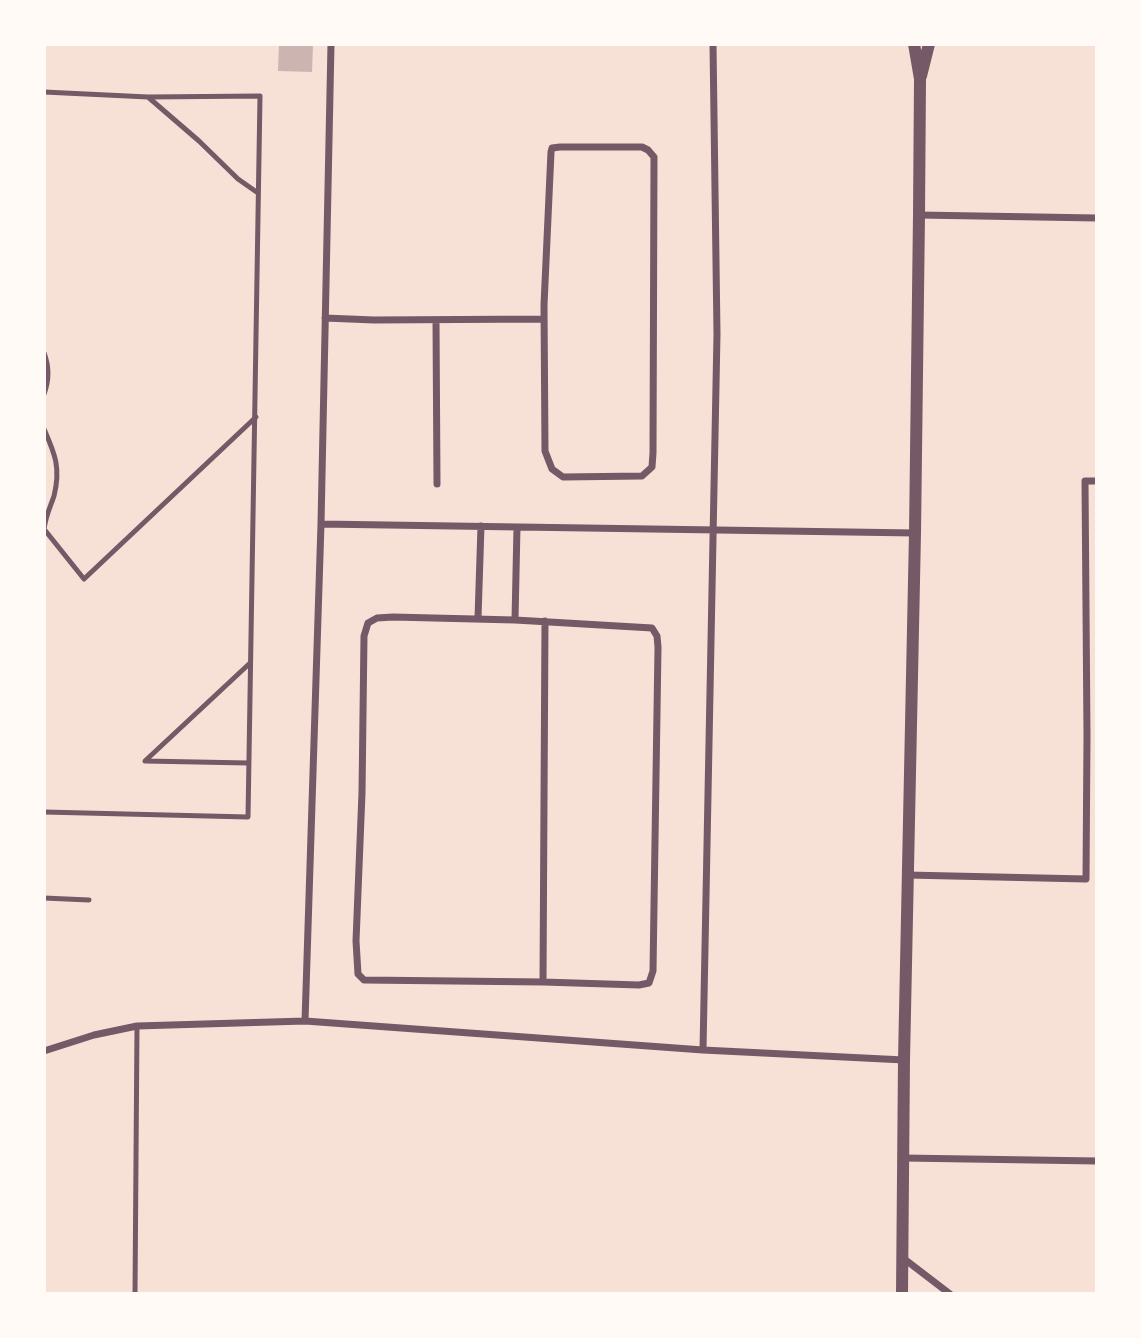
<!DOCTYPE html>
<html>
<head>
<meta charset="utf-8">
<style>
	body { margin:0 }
	#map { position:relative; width:1141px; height:1338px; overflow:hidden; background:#f7e1d7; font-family:"Sofia Sans Condensed",sans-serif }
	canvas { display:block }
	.frame { position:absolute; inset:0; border:46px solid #fffaf5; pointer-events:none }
</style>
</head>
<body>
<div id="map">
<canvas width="1141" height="1338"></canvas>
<div class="frame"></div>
</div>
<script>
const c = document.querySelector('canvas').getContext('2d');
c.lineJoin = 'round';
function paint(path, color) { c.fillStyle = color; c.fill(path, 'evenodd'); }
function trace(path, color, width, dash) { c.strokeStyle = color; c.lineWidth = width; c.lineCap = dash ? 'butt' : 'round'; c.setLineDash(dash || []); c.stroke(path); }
const building = new Path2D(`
	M279,44H313L312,72L278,71Z`);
const service = new Path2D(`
	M44,92L148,97L199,141L238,179L258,193
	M44,353C49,366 49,381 44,394
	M44,429C55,454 61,468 54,496C50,508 46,515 44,529L84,579L256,417
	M248,763L145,761L249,664
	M44,812L248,817L260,96L148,97
	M44,898L89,900
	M135,1294L137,1026`);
const minor = new Path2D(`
	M560,147H642L648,150L654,157L653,453L652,467L642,476L563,477L552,469L545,451L544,305L551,152L552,148Z
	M919,215L1097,218
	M325,318L374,320L544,319
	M436,320L437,484
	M321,524L915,533
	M393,617L515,620L652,628L657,636L658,647L653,971L649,983L639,985L543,982L364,980L358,974L356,941L362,793L364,636L368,623L377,618Z
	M478,618L481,526
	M515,620L517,527
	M907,875L1086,879L1087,736L1085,481H1097
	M543,982L545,621
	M305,1021L321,524L331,44
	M703,1050L717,334L713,44
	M44,1051L94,1035L137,1026L305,1021L703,1050L904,1060
	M903,1158L1097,1161
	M903,1258L950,1294`);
const tertiary = new Path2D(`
	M921,76L929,44
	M902,1294L904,1060L915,533L919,215L920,79L914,44`);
paint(building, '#ccb4b1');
trace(service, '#755966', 5);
trace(minor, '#755966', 7);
trace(tertiary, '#755966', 12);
</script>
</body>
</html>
